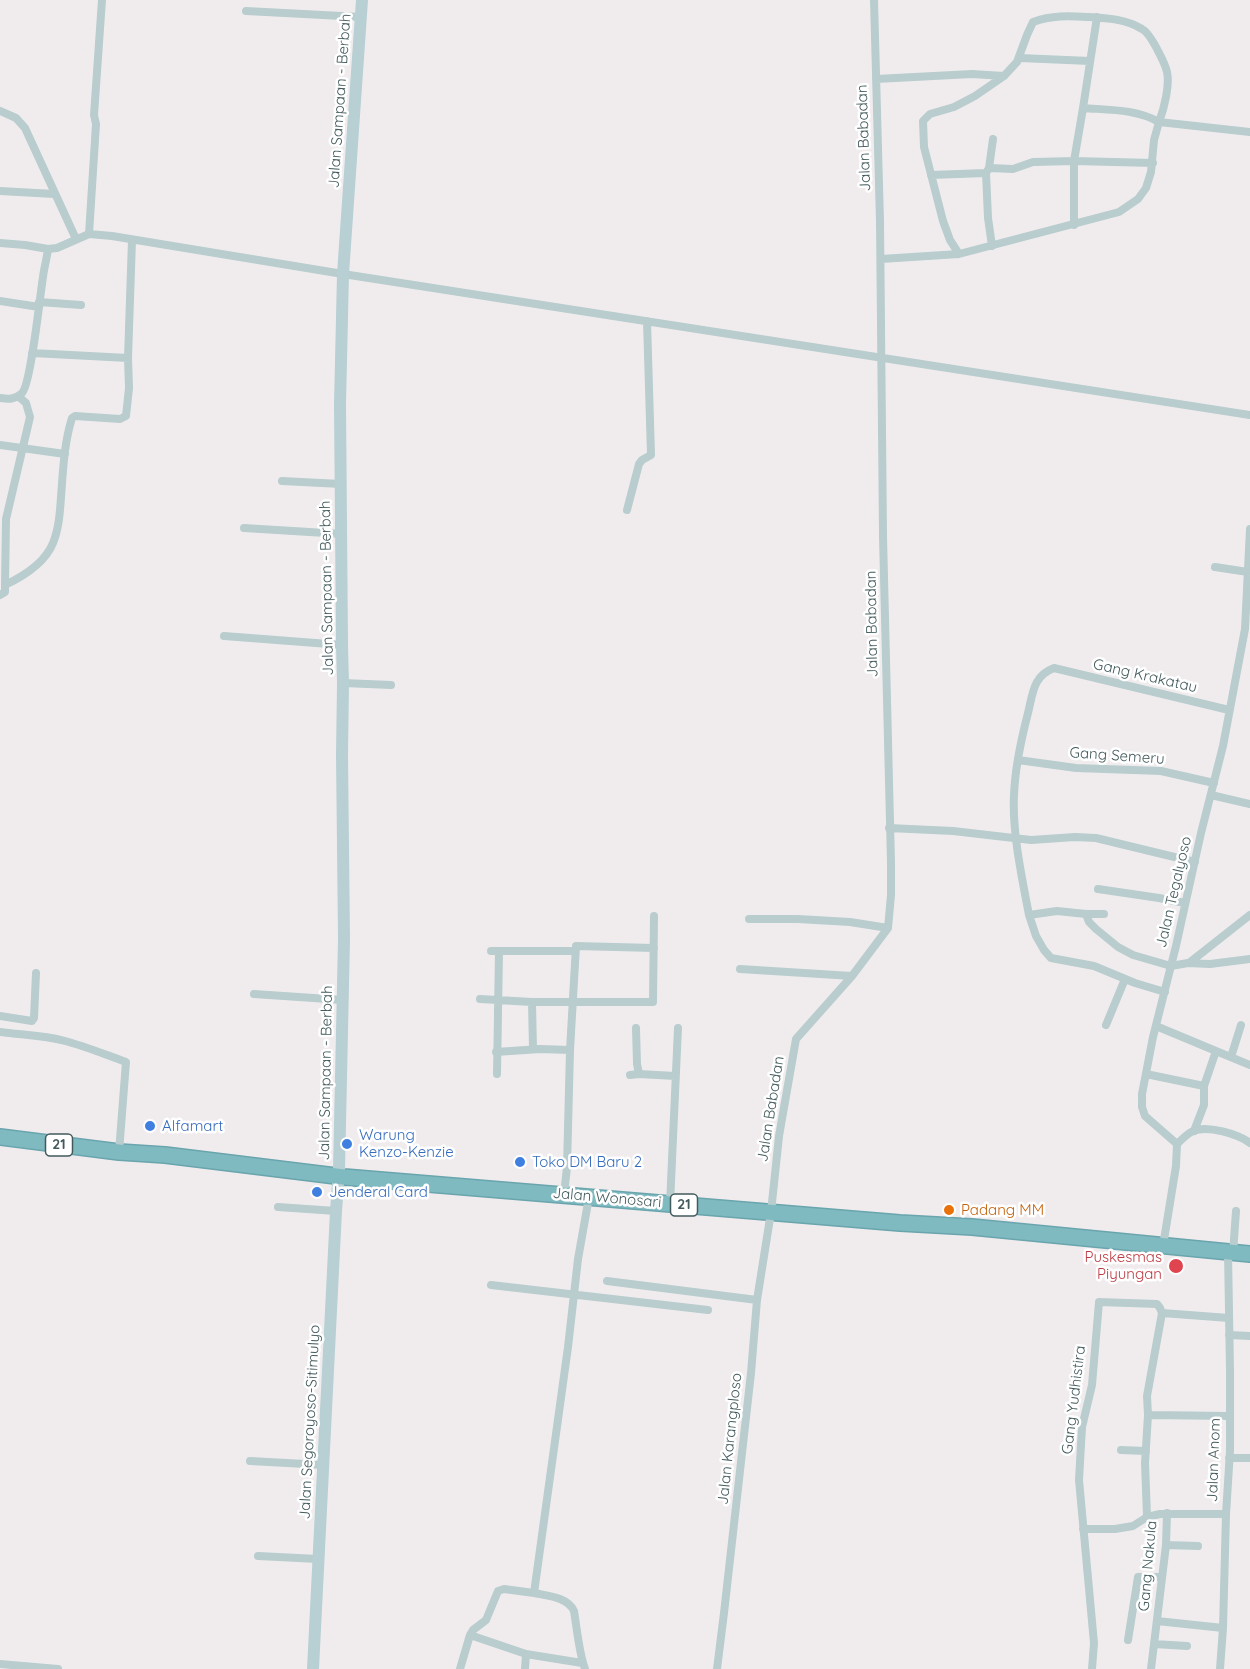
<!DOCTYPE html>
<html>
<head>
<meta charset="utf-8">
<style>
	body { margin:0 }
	canvas { display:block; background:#f0ecee }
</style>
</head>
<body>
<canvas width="1250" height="1669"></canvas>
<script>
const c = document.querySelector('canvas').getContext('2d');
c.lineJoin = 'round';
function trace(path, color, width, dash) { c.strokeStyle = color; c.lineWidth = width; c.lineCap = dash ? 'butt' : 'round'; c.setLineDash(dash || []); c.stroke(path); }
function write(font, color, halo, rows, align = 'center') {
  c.font = font + ' Quicksand,sans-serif'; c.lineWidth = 5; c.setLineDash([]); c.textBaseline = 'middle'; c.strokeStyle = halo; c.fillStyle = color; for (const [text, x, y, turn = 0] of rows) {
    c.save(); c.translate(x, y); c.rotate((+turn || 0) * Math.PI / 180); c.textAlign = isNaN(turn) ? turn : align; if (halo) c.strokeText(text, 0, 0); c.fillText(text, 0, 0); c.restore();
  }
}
const street = new Path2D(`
	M246,11L361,17
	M1020,58L1090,61
	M876,79L972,74L1004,76
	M1083,108L1097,17
	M0,111L16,118L25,128L76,239
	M989,168L1013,169L1033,162L1074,161V225
	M931,175L986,173
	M0,191L54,194
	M89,234L96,124L94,115L102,0
	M0,243L25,245L48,249C47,258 44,268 43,277C40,295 31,384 22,393C15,400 8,399 0,398
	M992,246L988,218L986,173L989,168L993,139
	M48,249L57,248L89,234L112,236L343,274L1250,415
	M959,254L950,240L943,221L924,147L923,121L930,114L954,107L975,96L1004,76L1017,62L1027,35L1033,22C1052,15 1069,16 1088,17C1106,18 1126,19 1142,29C1148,32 1152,40 1156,47C1160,55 1165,63 1167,72C1170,85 1164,109 1159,122C1136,109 1109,110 1083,108L1074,161L1153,163
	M881,259L959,254L1119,212L1138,199L1146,188L1151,172L1154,140L1159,122L1250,132
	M0,301L39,307
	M39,302L81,305
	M32,353L128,358
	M0,445L65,454
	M282,481L341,484
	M627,510L639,464L642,460L651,455L647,321
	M244,528L342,534
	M1215,567L1248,572
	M5,585L6,519L30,417L26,403L18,396
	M0,595L5,592V585C24,576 45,563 53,543C59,528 60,512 61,497C63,471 64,443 72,418L75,416L120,419L126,416L129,388L128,358L132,240
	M224,636L342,645
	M343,683L391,685
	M1018,760L1076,768L1161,771L1214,783
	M1211,795L1250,804
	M889,828L953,831L1031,840L1075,837L1096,838L1195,862
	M1098,889L1159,898L1185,903
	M1086,914L1089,922L1096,929L1118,947L1133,955L1171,966L1188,963L1210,964L1250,959
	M1104,914H1086L1057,911L1029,915L1036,936L1044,950L1051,958L1094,966L1135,983L1165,992
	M1029,915C1022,878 1012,832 1014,795C1015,768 1021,740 1028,713C1033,693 1033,676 1054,668L1229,710
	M749,919H798L850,922L888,928
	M491,951H575
	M1189,963L1250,915
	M740,969L852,976
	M254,994L343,1000
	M480,999L532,1002H653L654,916
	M532,1002L533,1049
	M0,1016L32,1021L34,1018L36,973
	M1106,1025L1125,979
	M1156,1026L1216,1051L1204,1086V1105L1194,1131
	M636,1028L637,1064L639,1074
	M0,1032C22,1035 43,1035 65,1041C85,1046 106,1055 126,1062L119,1152
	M1216,1051L1250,1065
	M496,1052L540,1049L570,1050
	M1231,1057L1241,1025
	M497,1074L499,951
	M1146,1074L1204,1086
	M630,1075L639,1074L675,1076
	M1177,1144C1182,1139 1187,1134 1193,1131C1208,1125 1238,1134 1250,1143
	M564,1195L567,1167L570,1050L576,946L654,948
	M670,1204L678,1028
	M278,1207L336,1211
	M1163,1246L1176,1166L1177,1144L1145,1116L1142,1107V1094L1153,1037L1176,946L1201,833L1223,746L1245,629L1250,529
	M1233,1253L1236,1211
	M607,1281L757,1300
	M491,1285L708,1310
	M1229,1335L1250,1336
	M1148,1415L1230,1416
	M1121,1450L1146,1451
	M1229,1458H1250
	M250,1461L324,1465
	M1147,1517L1145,1463L1148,1415L1147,1396L1162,1313
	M1083,1529H1115L1133,1526L1147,1517L1160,1514H1226
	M1166,1545L1198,1546
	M258,1556L318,1559
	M534,1593C548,1596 568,1597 574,1611C577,1629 579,1653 585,1669
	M1157,1621L1223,1628
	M470,1635L526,1654L582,1663
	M1128,1640L1138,1577H1161
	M1154,1644L1187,1646
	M0,1664L58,1669
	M460,1669L470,1635L473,1630L486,1620L498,1591L504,1589L534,1593L568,1347L578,1259L589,1197
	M525,1669L526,1654
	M717,1669L724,1613L751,1373L757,1300L771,1212L779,1136L796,1039L852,976L888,928L891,895V863L883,536L880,221L874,0
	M1092,1669L1094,1643L1079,1480L1082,1427L1092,1385L1099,1302L1157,1304L1160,1308L1162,1313L1229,1318
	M1151,1669L1166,1545L1167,1513
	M1220,1669L1223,1628L1226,1514L1230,1451V1371L1228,1252`);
const secondary = new Path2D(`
	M313,1669L336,1211L339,1170L344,939L342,755L343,683L342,645L340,404L343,274L362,0`);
const highway = new Path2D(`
	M0,1137L119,1152L165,1155L344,1177L900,1223L972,1227L1250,1254`);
const markers = [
	[150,1126,6,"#3f7fe0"],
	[347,1144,6,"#3f7fe0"],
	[520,1162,6,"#3f7fe0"],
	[317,1192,6,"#3f7fe0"],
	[949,1210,6,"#e8710a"],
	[1176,1266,8,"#e0444e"]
];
const shields = [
	[59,1145,27],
	[684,1205,27]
];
const shieldNames = [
	["21",59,1145],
	["21",684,1205]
];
const streetNames = [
	["Jalan Sampaan - Berbah",340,101,-86],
	["Jalan Babadan",864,138,-92],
	["Jalan Sampaan - Berbah",327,588,-91],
	["Jalan Babadan",872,624,-91],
	["Gang Krakatau",1145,676,13],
	["Gang Semeru",1117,756,4],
	["Jalan Tegalyoso",1174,892,-77],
	["Jalan Sampaan - Berbah",326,1073,-89],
	["Jalan Babadan",771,1109,-81],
	["Jalan Wonosari",607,1198,5],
	["Gang Yudhistira",1074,1400,-83],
	["Jalan Segoroyoso-Sitimulyo",310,1422,-87],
	["Jalan Karangploso",730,1439,-84],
	["Jalan Anom",1214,1460,-88],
	["Gang Nakula",1148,1566,-85]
];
const shopNames = [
	["Alfamart",162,1126],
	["Warung",359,1135],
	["Kenzo-Kenzie",359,1152],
	["Toko DM Baru 2",532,1162],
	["Jenderal Card",329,1192]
];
const foodNames = [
	["Padang MM",961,1210]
];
const healthNames = [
	["Puskesmas",1162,1257],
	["Piyungan",1162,1274]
];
trace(highway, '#6aa5ad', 18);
trace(street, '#b9cdce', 8);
trace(secondary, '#b8d0d3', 12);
trace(highway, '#7fbac1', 15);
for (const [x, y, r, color] of markers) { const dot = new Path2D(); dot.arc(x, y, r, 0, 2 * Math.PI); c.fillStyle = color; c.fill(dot); trace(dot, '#fff', 2); }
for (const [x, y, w] of shields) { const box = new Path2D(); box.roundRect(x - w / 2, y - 11, w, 22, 4.5); c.fillStyle = '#fff'; c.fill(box); trace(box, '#435a5c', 1.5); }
write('bold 14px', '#435a5c', null, shieldNames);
write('15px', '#435a5c', '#fff', streetNames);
write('15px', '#366cbe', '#fff', shopNames, 'left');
write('15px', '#c56008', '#fff', foodNames, 'left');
write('15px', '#be3a42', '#fff', healthNames, 'right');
</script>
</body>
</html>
